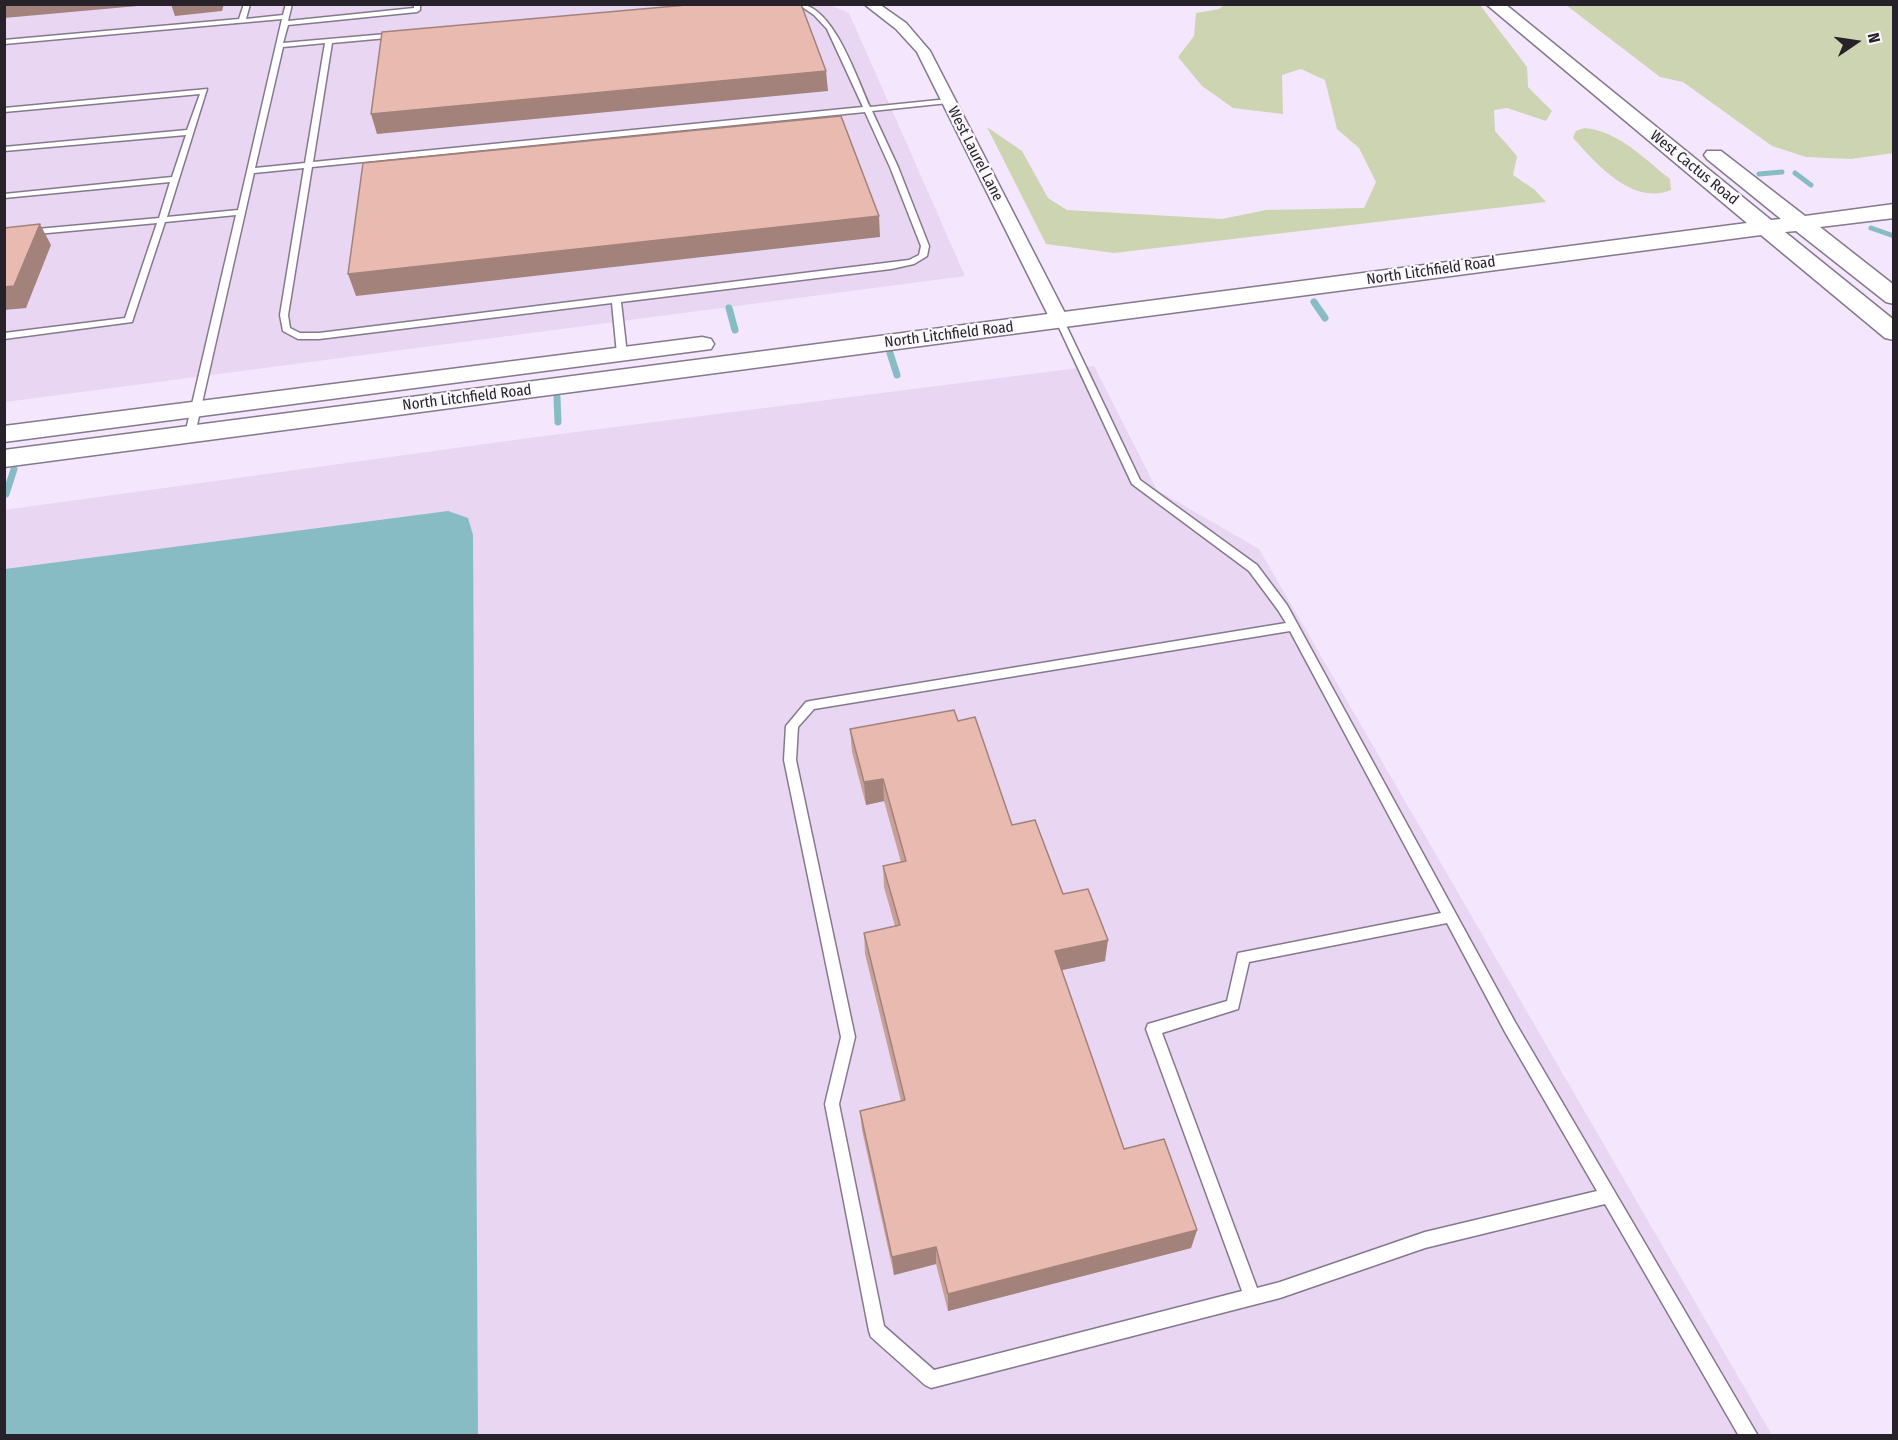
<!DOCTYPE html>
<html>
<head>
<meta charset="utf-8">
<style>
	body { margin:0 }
	#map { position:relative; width:1898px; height:1440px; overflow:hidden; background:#f4e6fd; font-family:"Fira Sans Condensed",sans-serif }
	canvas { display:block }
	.frame { position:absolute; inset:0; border:6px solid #27222a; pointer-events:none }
	.north { position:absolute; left:1826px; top:12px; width:60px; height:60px; -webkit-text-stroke:4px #fbf8fd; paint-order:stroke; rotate:77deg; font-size:16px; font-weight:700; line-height:24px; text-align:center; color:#27222a }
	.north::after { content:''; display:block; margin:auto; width:21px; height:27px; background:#27222a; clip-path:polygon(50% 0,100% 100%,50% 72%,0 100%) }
</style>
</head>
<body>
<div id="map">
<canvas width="1898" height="1440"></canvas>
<div class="frame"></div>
<div class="north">N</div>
</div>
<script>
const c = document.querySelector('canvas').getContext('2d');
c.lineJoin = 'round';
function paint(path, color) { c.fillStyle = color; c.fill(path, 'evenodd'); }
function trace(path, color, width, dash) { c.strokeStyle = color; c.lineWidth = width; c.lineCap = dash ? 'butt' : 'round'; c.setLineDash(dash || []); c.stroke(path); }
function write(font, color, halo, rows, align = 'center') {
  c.font = font + ' "Fira Sans Condensed",sans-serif'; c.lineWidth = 4.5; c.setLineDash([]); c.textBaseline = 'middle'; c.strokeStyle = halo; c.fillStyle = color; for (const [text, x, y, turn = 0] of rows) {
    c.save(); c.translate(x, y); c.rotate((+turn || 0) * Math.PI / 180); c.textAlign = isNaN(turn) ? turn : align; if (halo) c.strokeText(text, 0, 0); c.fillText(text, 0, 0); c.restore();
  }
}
const built = new Path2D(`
	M4,5H830L849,13L965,276L5,402Z
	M1094,366L1157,490L1259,549L1772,1435H5L4,510L529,438Z`);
const green = new Path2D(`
	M1226,4L1480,5L1527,67L1528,87L1552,111L1546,121L1507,108L1494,110L1495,131L1517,156L1513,175L1535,190L1546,202L1114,253L1046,244L987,127L1022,151L1048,198L1067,210L1222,219L1266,210L1364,208L1376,182L1359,148L1337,129L1325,80L1301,69L1282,75L1283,114L1233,108L1202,86L1178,57L1194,36L1196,13L1219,9Z
	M1566,5H1893V153L1851,159L1806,157L1772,146L1683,82L1660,77Z
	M1584,128C1619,131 1643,158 1670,179L1671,190C1632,206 1596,163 1573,138L1576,131Z`);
const water = new Path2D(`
	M448,511L468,518L473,535L478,1435H5V569Z`);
const streamFar1 = new Path2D(`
	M1795,173L1811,185
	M1759,174L1782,172
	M1871,228L1894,236`);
const stream = new Path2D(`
	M1314,302L1325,318
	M729,308L735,330
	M890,353L897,375
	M557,397L558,422
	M6,494L14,469`);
const lane = new Path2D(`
	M244,4H250L246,19L283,15L286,4H292L288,21L414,8V4H420V10L417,12L288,25L283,43L398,33L401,35L398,37L332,43L313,162L863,107L827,29L814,15L798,4C833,4 857,79 870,107L948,99L952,101L948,103L872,111L898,167L929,246L927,256L914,264L891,269L621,302L627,354L622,357L617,354L612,303L319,339H298L283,331L280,315L304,168L254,173L195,434L190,437L187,436L185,434L236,215L165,222L132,322L4,339V333L125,318L157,223L4,237V232L159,218L170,182L4,198V194L172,177L186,135L4,151V147L187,130L200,94L4,112V108L207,89L167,217L238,210L282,19L4,44V40L239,19ZM325,43L305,163L255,168L283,47ZM865,112L890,167L921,246L919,255L909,260L319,333H300L290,328L288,315L312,167Z
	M1060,318L1064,321L1140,480L1257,565L1287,605L1515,1022L1758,1436H1739L1605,1204L1425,1248L1280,1298L931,1388L925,1385L871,1337L869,1331L825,1104L841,1037L784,760L786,726L806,702L810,701L1286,623L1278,610L1249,571L1132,484L1056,321ZM1290,631L1441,913L1238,953L1227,1001L1148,1024L1146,1029L1242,1291L934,1370L884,1326L839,1104L855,1037L796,760L798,727L814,709ZM1447,923L1505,1032L1597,1191L1425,1232L1280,1282L1257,1288L1162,1033L1238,1009L1249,962Z`);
const street = new Path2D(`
	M864,4H879L906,23L930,51L1069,321L1066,325L1060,326L1051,321L917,52L896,29Z`);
const secondary = new Path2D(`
	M1486,4H1505L1771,220L1781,219L1707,159L1704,155L1707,151H1721L1805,216L1894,204V218L1820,227L1894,285V304L1886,302L1796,231L1785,232L1894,320V340L1885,338L1761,235L4,467V450L1747,223Z
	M702,337L711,339L714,344L711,349L4,442V426Z`);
const wall = new Path2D(`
	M958,721L1012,825L1063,894L1105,961L1062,970L1124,1149L1197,1230L1191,1248L948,1311L936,1264L894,1275L862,1130L860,1111L901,1101L865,954L864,933L895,926L884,887L883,866L901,862L884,801L866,805L852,752L850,729Z`);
const shadedWall = new Path2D(`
	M4,4H160L4,18Z
	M171,4H224L222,11L175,16Z
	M826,71L828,91L377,134L371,114Z
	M879,216L880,237L356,296L348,274Z
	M40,224L51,245L26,308L4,310V287Z
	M883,779L884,801L866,805L864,782Z
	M1108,940L1105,961L1053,972L1055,951Z
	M1197,1230L1191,1248L948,1311V1294Z
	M936,1247V1264L894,1275L892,1257Z`);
const building = new Path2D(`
	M698,4H801L826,71L371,114L382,32Z
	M841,116L879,216L348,274L363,163Z
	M40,224L14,286L4,287V228Z
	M954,710L958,721L975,717L1012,825L1035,820L1063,894L1088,889L1108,940L1055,951L1124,1149L1164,1139L1197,1230L948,1294L936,1247L892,1257L860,1111L905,1100L864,933L900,925L883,866L906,861L883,779L864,782L850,729Z`);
const farStreetnames = [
	["West Laurel Lane",975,154,63],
	["West Cactus Road",1694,168,39],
	["North Litchfield Road",1431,271,-8],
	["North Litchfield Road",949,335,-7],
	["North Litchfield Road",467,398,-7]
];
paint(built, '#e8d6f2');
paint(green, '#cdd4b1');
paint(water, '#87bcc4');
trace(streamFar1, '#87bcc4', 5);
trace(stream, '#87bcc4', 7);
trace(lane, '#85798d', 3);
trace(street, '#85798d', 3);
trace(secondary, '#85798d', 3);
paint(lane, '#fff');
paint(street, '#fff');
paint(secondary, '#fff');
paint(wall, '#c8a097');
paint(shadedWall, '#a3827b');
paint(building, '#e9bab0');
trace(building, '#a3827b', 1.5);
write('15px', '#27222a', '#fbf8fd', farStreetnames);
</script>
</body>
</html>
